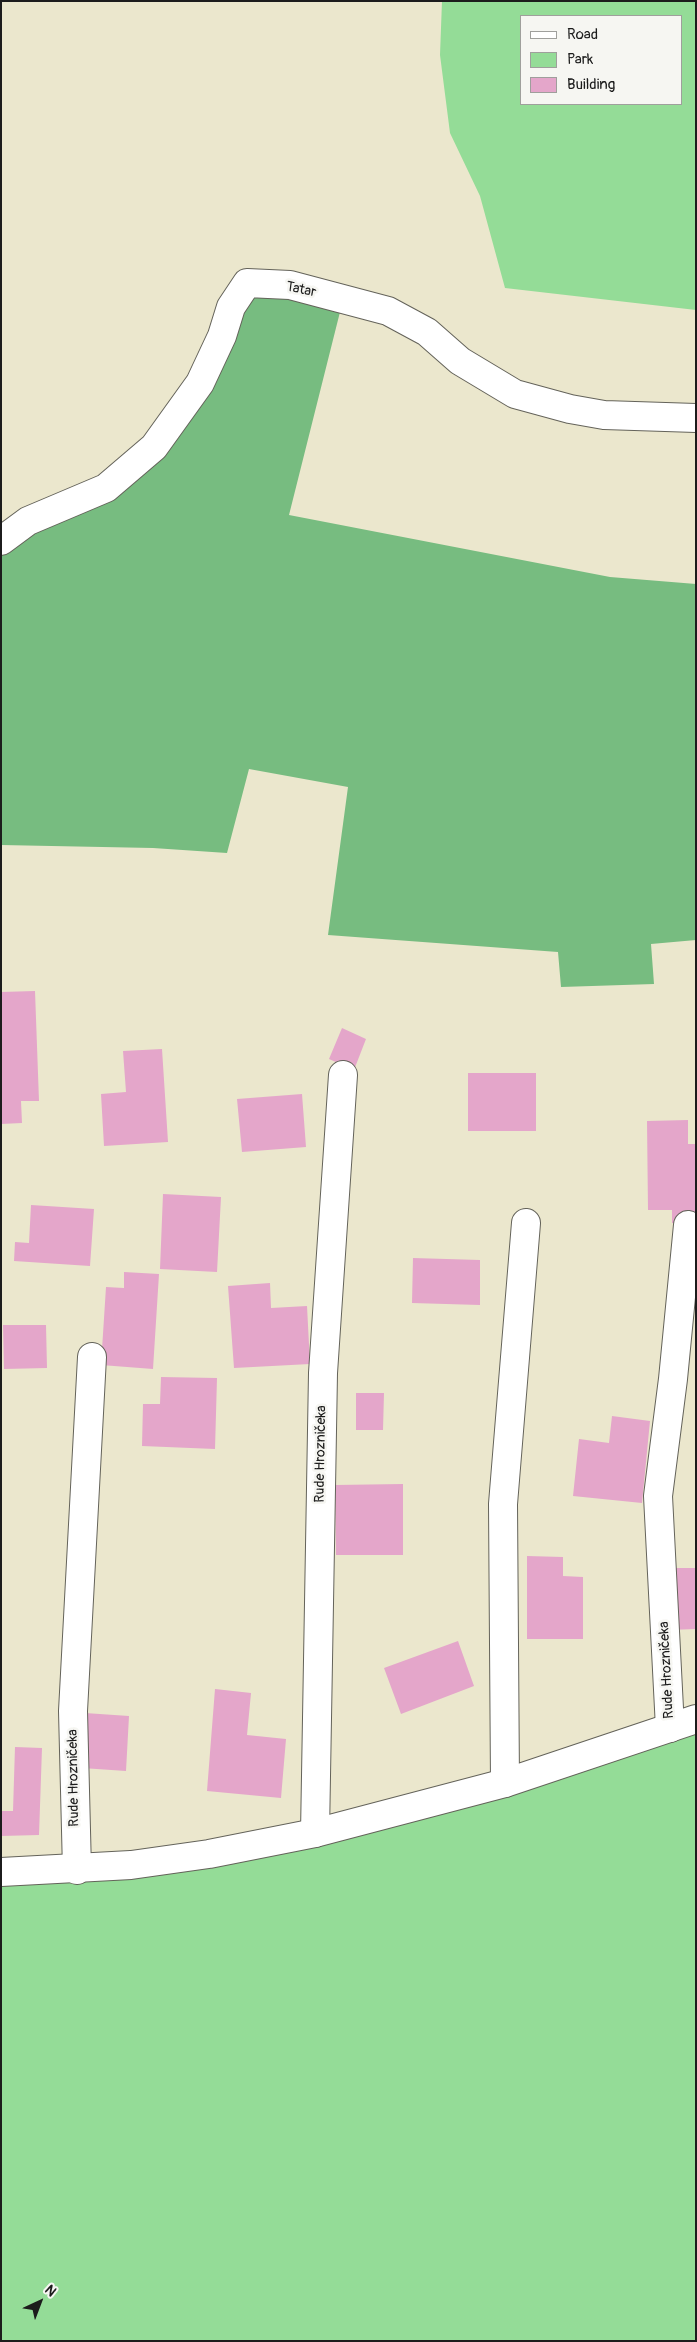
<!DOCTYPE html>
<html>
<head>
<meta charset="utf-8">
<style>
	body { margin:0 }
	#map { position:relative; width:697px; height:2342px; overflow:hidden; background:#ebe7cd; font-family:Pangolin,sans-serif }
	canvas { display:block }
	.frame { position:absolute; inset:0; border:2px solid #1c1c1c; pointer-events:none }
	.legend { position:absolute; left:520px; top:15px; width:162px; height:90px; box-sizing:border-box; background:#f6f6f2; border:1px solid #9f9f9c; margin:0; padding:6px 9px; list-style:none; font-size:15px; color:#1c1c1c }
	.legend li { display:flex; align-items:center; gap:10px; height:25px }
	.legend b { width:25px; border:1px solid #9f9f9c }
	.north { position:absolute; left:15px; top:2277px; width:50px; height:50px; -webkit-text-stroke:4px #f6f6f2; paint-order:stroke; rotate:43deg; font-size:14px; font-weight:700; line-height:20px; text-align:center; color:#1c1c1c }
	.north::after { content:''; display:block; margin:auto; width:18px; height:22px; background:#1c1c1c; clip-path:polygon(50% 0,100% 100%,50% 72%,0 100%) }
</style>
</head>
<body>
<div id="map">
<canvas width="697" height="2342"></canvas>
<div class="frame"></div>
<ul class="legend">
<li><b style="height:6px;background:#fff"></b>Road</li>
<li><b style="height:14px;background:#94dc97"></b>Park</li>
<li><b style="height:14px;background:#e4a6ca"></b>Building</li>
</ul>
<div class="north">N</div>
</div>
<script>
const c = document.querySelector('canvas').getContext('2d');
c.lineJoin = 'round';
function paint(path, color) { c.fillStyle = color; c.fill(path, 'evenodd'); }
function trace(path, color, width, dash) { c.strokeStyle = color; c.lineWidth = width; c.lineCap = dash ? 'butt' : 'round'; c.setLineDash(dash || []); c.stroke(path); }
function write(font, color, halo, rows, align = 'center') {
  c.font = font + ' Pangolin,sans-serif'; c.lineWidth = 5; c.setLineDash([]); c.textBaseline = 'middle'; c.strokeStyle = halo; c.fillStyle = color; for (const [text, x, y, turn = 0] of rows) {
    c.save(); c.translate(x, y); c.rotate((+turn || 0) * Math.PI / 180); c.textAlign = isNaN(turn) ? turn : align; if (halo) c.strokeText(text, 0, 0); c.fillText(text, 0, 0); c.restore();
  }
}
const green = new Path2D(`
	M442,1H696V310L505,288L480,196L450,133L440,55ZM521,16H681V104H521Z
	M696,1720V2341H1V1877L132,1871Z`);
const forest = new Path2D(`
	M247,283L343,300L289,515L610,577L696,584V940L651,944L654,984L561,987L558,952L328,935L348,787L249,769L227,853L153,848L1,845V541L154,447Z`);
const building = new Path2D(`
	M35,991L39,1101H21L22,1123L1,1124V992Z
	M342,1028L366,1039L354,1070L329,1059Z
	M162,1049L168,1142L104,1146L101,1094L126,1092L123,1051Z
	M468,1073H536V1131H468Z
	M302,1094L306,1147L242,1152L237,1099Z
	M688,1120V1144H696V1223H672V1210H648L647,1121Z
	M163,1194L221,1197L217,1272L160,1269Z
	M31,1205L94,1209L90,1266L14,1261L15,1242L29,1243Z
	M413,1258L480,1260V1305L412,1303Z
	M124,1272L159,1274L153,1369L101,1365L106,1287L124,1288Z
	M270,1283L271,1308L307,1306L310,1364L234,1368L228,1286Z
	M3,1325H46L47,1368L4,1369Z
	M161,1377L217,1378L215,1449L142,1446L143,1404H160Z
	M356,1393H384L383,1430H356Z
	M612,1416L650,1421L642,1503L573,1496L579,1439L609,1443Z
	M403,1484V1555H336L335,1485Z
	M527,1556L563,1557V1576L583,1577V1639H527Z
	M668,1568H696V1629L669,1630Z
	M458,1641L474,1686L401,1714L384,1668Z
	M215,1689L251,1693L247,1735L286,1739L281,1798L207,1791Z
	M85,1713L129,1716L126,1771L82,1768Z
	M15,1747L42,1748L39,1835L1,1836V1811H13Z`);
const minor = new Path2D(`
	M1,541L28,521L106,488L154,447L200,383L222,336L231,307L247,283L290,285L388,311L427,332L460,361L515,394L570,409L604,415L696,418
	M670,1728L658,1496L673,1379L688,1225
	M505,1783L503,1504L526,1223
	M315,1833L323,1373L343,1075
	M77,1870L73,1711L92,1357`);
const tertiary = new Path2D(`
	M1,1872L131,1865L209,1854L315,1833L505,1783L696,1719`);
const streetNames = [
	["Tatar",301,290,12],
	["Rude Hrozničeka",321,1454,-89],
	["Rude Hrozničeka",667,1670,-93],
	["Rude Hrozničeka",74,1778,-91]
];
paint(green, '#94dc97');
paint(forest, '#77bc80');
paint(building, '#e4a6ca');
trace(minor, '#64635a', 30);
trace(tertiary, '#64635a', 30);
trace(minor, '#fff', 28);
trace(tertiary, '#fff', 28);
write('14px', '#1c1c1c', '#f6f6f2', streetNames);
</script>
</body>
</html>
